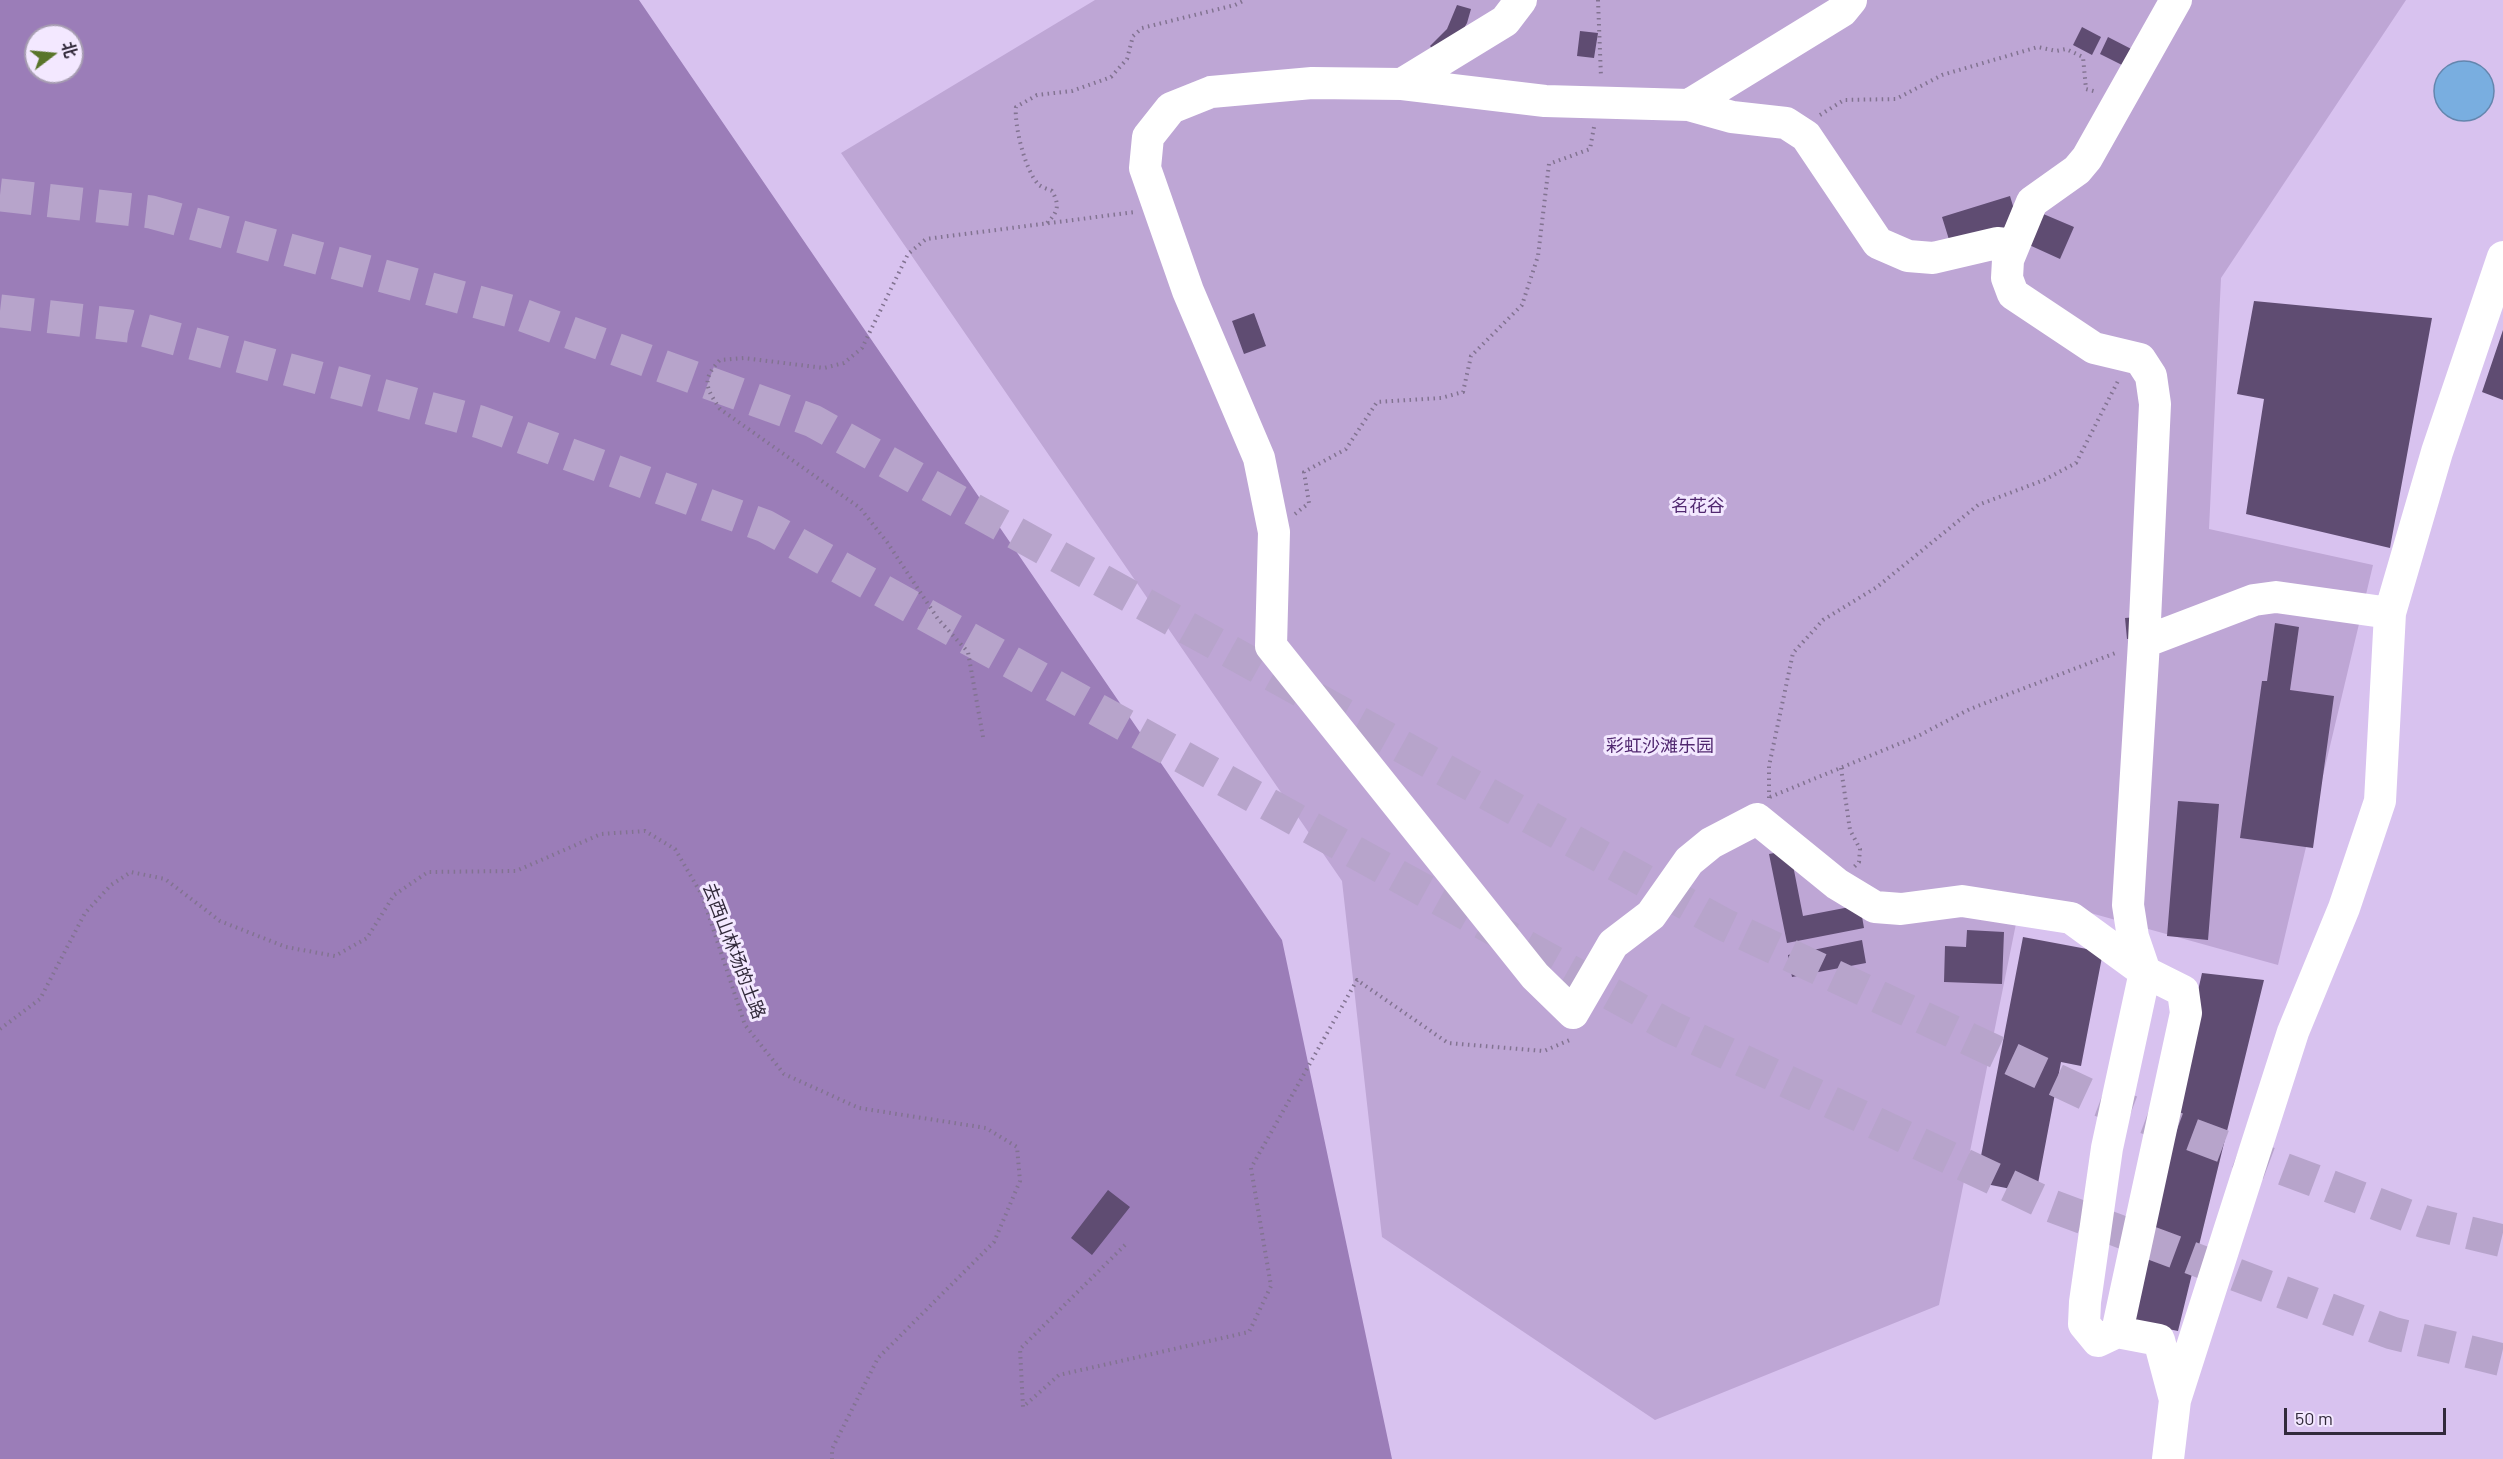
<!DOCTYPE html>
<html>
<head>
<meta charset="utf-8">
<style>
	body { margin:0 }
	#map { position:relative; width:2503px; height:1459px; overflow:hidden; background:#d8c2ef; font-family:Barlow,"Noto Sans SC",sans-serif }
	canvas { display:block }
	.north { position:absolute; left:24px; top:24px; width:60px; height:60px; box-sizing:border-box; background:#f3e8ff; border:2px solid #a69cb1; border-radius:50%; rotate:74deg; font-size:16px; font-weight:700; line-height:24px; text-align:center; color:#322a3b }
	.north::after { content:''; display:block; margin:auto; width:21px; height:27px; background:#59752a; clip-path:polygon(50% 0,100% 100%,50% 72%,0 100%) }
	.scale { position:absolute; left:2284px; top:1408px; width:162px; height:27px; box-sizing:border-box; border:3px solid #322a3b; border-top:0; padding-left:8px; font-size:18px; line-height:21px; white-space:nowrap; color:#322a3b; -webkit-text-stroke:4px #f3e8ff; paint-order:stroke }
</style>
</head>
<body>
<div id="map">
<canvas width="2503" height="1459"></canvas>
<div class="north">北</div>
<div class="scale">50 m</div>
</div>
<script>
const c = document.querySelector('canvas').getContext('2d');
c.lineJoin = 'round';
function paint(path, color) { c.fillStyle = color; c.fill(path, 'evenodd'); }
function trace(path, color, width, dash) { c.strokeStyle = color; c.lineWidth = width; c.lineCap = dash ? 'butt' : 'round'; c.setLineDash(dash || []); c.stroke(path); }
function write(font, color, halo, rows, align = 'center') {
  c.font = font + ' Barlow,"Noto Sans SC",sans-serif'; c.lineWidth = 6; c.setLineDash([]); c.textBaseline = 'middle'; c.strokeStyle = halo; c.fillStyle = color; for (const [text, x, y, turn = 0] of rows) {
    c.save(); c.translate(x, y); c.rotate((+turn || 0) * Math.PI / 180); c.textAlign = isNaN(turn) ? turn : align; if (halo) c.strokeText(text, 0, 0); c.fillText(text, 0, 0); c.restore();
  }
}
const green = new Path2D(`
	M1095,0H2406L2221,278L2209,529L2373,565L2278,965L2022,894L1939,1305L1655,1420L1382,1237L1342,881L841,153Z`);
const forest = new Path2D(`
	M0,0H639L1282,940L1392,1459H0ZM36,36H72V72H36Z`);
const water = new Path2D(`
	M2434 91a30 30 0 1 1 60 0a30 30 0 1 1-60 0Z`);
const building = new Path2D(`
	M1457,5L1471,9L1467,23L1459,37L1440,57L1430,46L1447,29Z
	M2082,27L2101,37L2092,55L2073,45Z
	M1580,31L1598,33L1594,58L1577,56Z
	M2108,37L2143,55L2134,71L2100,54Z
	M2010,196L2019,226L1951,246L1942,217Z
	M2041,213L2074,227L2060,259L2027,244Z
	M2254,301L2432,318L2390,548L2246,514L2264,399L2237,394Z
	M1254,313L1266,346L1244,354L1232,321Z
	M2503,330V400L2482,392Z
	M2137,617L2138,638L2127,639L2125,618Z
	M2275,623L2299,627L2290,690L2334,696L2313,848L2240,838L2262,681H2267Z
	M2178,801L2219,804L2208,940L2167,936Z
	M1790,850L1803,916L1860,905L1864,928L1787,943L1769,854Z
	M1967,930L2004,932L2002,984L1944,982L1945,946L1966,947Z
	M2023,937L2103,952L2081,1066L2061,1062L2036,1194L1976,1182Z
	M1862,940L1866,963L1792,977L1788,955Z
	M2202,973L2264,980L2178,1331L2124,1320Z
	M1108,1190L1130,1207L1092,1255L1071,1238Z`);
const highwayTunnel = new Path2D(`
	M0,195L151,212L514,312L813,421L1723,924L2097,1099L2425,1222L2503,1241
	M0,311L129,326L480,422L765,526L1671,1027L2052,1206L2392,1333L2503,1360`);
const path = new Path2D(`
	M1598,0L1601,77
	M1820,115L1844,100L1896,99L1942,75L2038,47L2056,51L2066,49L2083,57L2086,89L2097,92
	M1047,223C1058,212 1060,205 1052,191C1048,189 1043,188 1039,185C1025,171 1014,125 1016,107L1037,95L1072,91L1111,77L1127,59L1133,36L1142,28L1235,5L1245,0
	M1295,514L1309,503L1304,472L1346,449L1377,402L1441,398L1463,392L1471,356L1522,305L1538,256L1549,164L1590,149L1594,127
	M983,737L968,652L938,619L887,542L860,508L720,409C706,388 701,380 720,360L744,358L824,368L844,363L862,348L908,254L926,239L1135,212
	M1841,768L1850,830L1860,849L1859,862L1854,867
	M1770,797L1918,736L1970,709L2118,652
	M1769,798V766L1793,653L1823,620L1877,587L1978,505L2044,480L2076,463L2119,379
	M0,1029L40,999L85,913L111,885L131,872L165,879L220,921L286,947L335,956L367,938L394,895L428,872L516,871L601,834L645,831L675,849L702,895L745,1025L784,1074L859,1108L986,1128L1017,1147L1020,1181L994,1242L878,1358L832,1449V1459
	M1125,1245L1020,1349L1023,1407L1059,1375L1249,1332L1271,1286L1251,1168L1357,980L1448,1043L1544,1051L1572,1039`);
const minor = new Path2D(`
	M1402,84L1505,21L1521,0
	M1689,105L1842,11L1851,0
	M2014,245L1997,243L1933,258L1908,256L1878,243L1806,136L1786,123L1732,117L1689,105L1545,101L1402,84L1312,83L1211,92L1171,108L1148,137L1145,168L1188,291L1259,458L1274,532L1271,646L1535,976L1573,1013L1613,944L1651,915L1689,861L1711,843L1757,819L1837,884L1875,907L1901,909L1962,901L2071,918L2145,972
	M2144,642L2155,404L2151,376L2140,359L2094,348L2013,294L2007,278L2008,260L2032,202L2077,170L2087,158L2176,0
	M2145,972L2133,937L2128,905L2144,642L2254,600L2276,597L2390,613
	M2117,1332L2098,1341L2084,1324L2085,1302L2107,1148L2145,972L2183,991L2186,1013L2117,1332L2159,1340L2175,1400
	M2168,1459L2175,1400L2293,1032L2344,908L2380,801L2390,613L2437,452L2503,257`);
const parkNames = [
	["名花谷",1698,506],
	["彩虹沙滩乐园",1660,746]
];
const streetNames = [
	["去西山林场的土路",734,951,69]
];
paint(green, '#bea6d5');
paint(forest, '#9b7db8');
paint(water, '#79aee0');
trace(water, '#6486ae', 1.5);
paint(building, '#5f4c72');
trace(highwayTunnel, '#b7a4cb', 33, [33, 16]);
trace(path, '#827391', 4, [1.5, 4.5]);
trace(minor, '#fff', 32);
write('18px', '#512870', '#f3e8ff', parkNames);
write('18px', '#322a3b', '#f3e8ff', streetNames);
</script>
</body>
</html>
